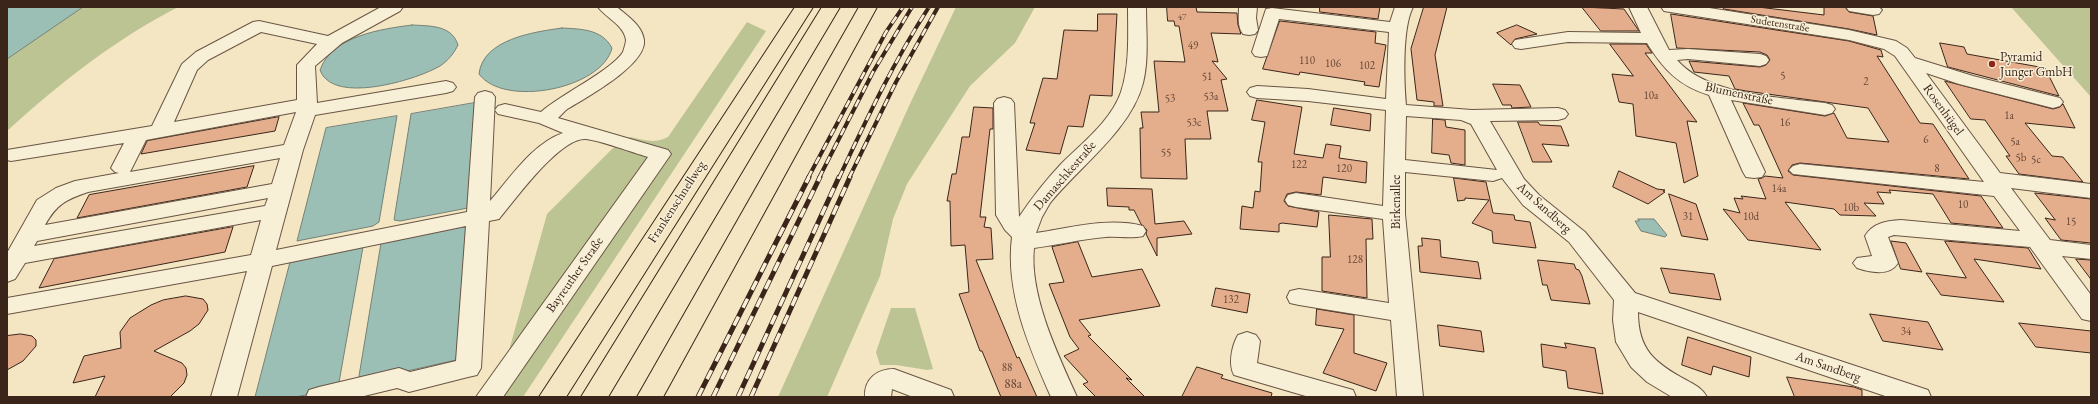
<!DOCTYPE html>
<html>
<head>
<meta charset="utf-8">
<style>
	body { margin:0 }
	#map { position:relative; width:2098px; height:404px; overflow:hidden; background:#f4e6c2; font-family:"EB Garamond",serif }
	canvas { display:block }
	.frame { position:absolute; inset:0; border:8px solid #3b251a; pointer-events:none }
</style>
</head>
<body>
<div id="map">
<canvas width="2098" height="404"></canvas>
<div class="frame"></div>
</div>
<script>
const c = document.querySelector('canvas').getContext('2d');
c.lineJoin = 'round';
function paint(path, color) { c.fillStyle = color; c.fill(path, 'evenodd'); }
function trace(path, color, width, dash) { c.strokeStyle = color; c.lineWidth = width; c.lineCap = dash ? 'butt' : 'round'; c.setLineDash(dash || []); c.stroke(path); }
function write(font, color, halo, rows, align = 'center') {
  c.font = font + ' "EB Garamond",serif'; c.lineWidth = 3; c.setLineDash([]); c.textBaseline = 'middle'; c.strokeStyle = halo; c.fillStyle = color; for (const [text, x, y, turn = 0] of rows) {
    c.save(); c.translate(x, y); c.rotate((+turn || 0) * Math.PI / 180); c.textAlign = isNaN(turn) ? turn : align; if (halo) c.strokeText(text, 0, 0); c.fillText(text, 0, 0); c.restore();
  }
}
const green = new Path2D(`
	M83,7H178C113,41 61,82 7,131V59Z
	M956,7H1035L1015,43L970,86L907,184L893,219L880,276L827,397H778L909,106Z
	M2011,7H2091V97Z
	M747,22L766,31L523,397H484L503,372L547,214L612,149L630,137C644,140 655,144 668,137Z
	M891,308H915L933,369L927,370L896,365H880L876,352Z`);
const water = new Path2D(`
	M7,7H83L7,59Z
	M412,25C430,26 452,25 458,45C454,53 449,60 440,66C418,79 346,101 325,78C323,77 321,72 320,70C332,36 381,29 412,25Z
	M562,28C581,29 602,29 612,48C602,89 504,108 479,74C483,39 534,32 562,28Z
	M480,102L473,207L400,221L394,220L411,114Z
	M397,116L379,222L373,226L297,241L326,128Z
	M1638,219H1654L1667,235L1665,237L1641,231L1635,221H1639Z
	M473,225L465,358L358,382L381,243Z
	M363,247L338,388L296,397H255L290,262Z`);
const building = new Path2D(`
	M1167,7H1196L1197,12L1237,13L1238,25L1241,34L1211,33L1218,62L1212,61L1227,79L1221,80L1228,111H1207L1211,139H1185L1187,179L1141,178L1140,128H1143L1141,112H1159L1154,61L1185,62L1179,26H1175L1174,21H1168Z
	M1320,7H1380L1378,19L1320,12Z
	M1424,7H1447L1435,55L1443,106H1434V102L1417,100L1411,49Z
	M1582,7L1624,9L1639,31H1601Z
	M1723,7H1758L1824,15V7H1845L1849,12L1873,16L1877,35L1849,29L1724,9Z
	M1098,14H1117L1112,96L1090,95L1083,127L1068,126L1060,154L1026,150L1035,123H1030L1043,78L1057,79L1064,30L1097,31Z
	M1671,14L1849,41L1881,50L1883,57L1877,56L1920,123L1933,124L1969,179L1800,163L1792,165L1788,171L1793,175L1981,196L2003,228L1951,223L1933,194L1889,190L1891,193L1877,192L1884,204L1864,203L1876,216L1840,215L1834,209L1785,202L1821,250L1748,240L1723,209L1740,213L1734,198L1743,199L1741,196L1766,199L1758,179L1762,178L1765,176L1783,178L1759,125H1754L1743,103L1825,116L1834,113L1847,138L1889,142L1868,108L1746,91L1735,89L1729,76L1694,72L1689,61L1760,67L1766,65L1770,60L1767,55L1760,52L1677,48Z
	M1280,21L1376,32L1375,43L1386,45L1379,87L1364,85L1365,82L1300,72L1299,75L1263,69Z
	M1517,25L1537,34L1515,39L1511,45L1497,33Z
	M1940,43L1964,47L1967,54L2045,68L2059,96L1948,67Z
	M1610,44H1646L1652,53H1645L1697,122L1687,121L1698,176L1684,183L1676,143L1636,136L1633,104L1619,102L1612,74L1633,76Z
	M1945,81L2053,109L2060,107L2063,104L2075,128L2025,123L2052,156L2063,157L2083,182L2019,174L2006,156H2010L1985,120L1971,119Z
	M1493,84L1520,85L1531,107L1512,108L1511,105H1503Z
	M1257,100L1302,107L1294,154L1323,158L1326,144L1341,146L1339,158L1367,162L1366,183L1323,177L1321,195L1296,192L1287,194L1284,201L1288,206L1319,212L1317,227L1282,223L1279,224V232L1240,229L1242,206L1253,208L1255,191L1260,192L1262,162H1258L1265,122L1252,120Z
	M974,107L993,108V129H990L980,217H986L984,227L991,228L993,259L976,260L1017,358L1019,357L1037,397H1001L982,351H980L959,294L969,292L965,245L951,246L950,201H947L952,174H956L962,137H969Z
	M1334,108L1371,114L1370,131L1331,125Z
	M279,117L275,131L141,154L147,141Z
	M1433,119L1445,120L1446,127L1465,130V165L1451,163L1449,155L1432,153Z
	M1518,122H1538L1540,125L1561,126L1569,146L1542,144L1552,162H1533Z
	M254,166L247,187L77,218L89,195Z
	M1619,171L1657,189L1665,190L1663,191L1665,192L1648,204L1613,187Z
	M1454,178L1486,182L1493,213L1514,215L1515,220L1530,222L1536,248L1493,243L1492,231L1472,223L1489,200L1465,198V200L1458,201Z
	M1107,188L1152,189L1155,224L1184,221L1192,234L1157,238V256L1146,234L1147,230L1141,224L1134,210H1129V207L1108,206Z
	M2035,193L2091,199V243L2061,240L2045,218L2055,220Z
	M1669,194L1696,204L1708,240L1682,236Z
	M1329,215L1372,219L1373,239H1366L1367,298L1322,291V257H1330Z
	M233,227L225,252L39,288L54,259Z
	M1422,238L1440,240L1441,257L1478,262L1481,279L1420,272L1418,246H1422Z
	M1891,241L1906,243L1922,272L1901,269Z
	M1945,241L2028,248L2041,269L1974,259L2004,302L1941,295L1926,273L1966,278Z
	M1078,242L1092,277L1142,269L1160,306L1079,320L1091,335L1088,336L1132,380L1126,378L1145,397H1096L1083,384L1088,382L1064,356L1079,349L1070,337L1049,284L1064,282L1052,247Z
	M2076,259L2091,260V279Z
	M1538,260L1574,264L1576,269L1579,270L1582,276L1590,304L1551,300L1547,285H1543Z
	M1661,268L1714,274L1721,300L1670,293Z
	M1216,288L1250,294L1247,313L1212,306Z
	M186,296L203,299L207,304L208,310L199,324L190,331L154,351L182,363L186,368L187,375L184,383L170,397H95L105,376L73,383L84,356L121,348L120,332L130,318L151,305L163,300Z
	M1317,309L1354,315V353L1387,363L1376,391L1323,373L1344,329L1316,325Z
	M1870,314L1928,322L1943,350L1883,341Z
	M2019,323L2091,331V353L2036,347Z
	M1438,325L1481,331L1484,352L1440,346Z
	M21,334L32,336L36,340V346L23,361L7,370V336Z
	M1688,337L1751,357L1749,377L1713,366L1711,375L1682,365Z
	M1565,343L1595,348L1603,394L1568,388L1566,371L1543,367L1541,344L1566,348Z
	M1197,367L1223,375L1221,378L1272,393L1271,397H1182Z
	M1787,377L1854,387L1862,390V397H1795Z`);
const minor = new Path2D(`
	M381,7H403L400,11L342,43L315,66L317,103L446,81L453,83L456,87L453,91L446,93L315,115L303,150L276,250L467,212L475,97L478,93L485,91L492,93L495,97L490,201C511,177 532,144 563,133L539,123L498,114L495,110L498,106L505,104L541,112C560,95 612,70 623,52C624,49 626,42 626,40C624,25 606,18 598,7H617C627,16 642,25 644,40C647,65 585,98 566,110L558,118L668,150L671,154L503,397H476L648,157C631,152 602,141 586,139C560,137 515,200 499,219L489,221L481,368L477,375L468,377L409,392L397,388L360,397H306L309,390L319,387L399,368L410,372L456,361L466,226L272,266L237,397H211L247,271L7,314V298L251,255L261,220L25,263L15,279L7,282V253L37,200L56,188L75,181L119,173L115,172L111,168L124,143L11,161L7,160V150L152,126L182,64L196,52L253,22L259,21L328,36ZM261,32L317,44L297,65V100L174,122L197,70L208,60ZM296,112L284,145L130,172L146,140ZM280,158L272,184L45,225C57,204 65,200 88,192ZM268,198L265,206L34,246L37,241Z
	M1128,7H1146C1146,32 1149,59 1143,83C1131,130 1080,166 1050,203L1042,217L1036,233C1071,228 1108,217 1143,226L1146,231L1143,236C1131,239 1118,236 1106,237C1081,239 1058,245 1034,248C1029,295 1058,355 1077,397H1051C1029,347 1005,292 1012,237L1005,230L996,215L994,103L997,99L1004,97L1011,99L1014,103L1019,217C1032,198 1045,181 1061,164C1082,143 1111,121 1121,92C1130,65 1128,35 1128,7Z
	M1239,7H1257L1256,18L1258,30L1255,34L1249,35L1243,34C1237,26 1239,16 1239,7Z
	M1395,7H1413C1402,28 1404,81 1406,105L1472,110L1558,108L1565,110L1568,114L1565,118L1558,120L1490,121L1524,179L1539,195L1585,232L1635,293L1928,390L1931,397H1888L1638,312C1638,350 1655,363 1686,380C1695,385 1702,388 1707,397H1672L1647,382L1631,367L1616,342L1613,320L1614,300L1569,242L1523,205L1502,178L1493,181L1405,172V214L1423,397H1397L1391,320L1299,305L1290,303L1287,297L1290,291L1299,289L1389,303L1383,219L1296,207L1288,205L1285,200L1288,195L1296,193L1383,206L1386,110L1308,101L1257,98L1250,96L1247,92L1250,88L1257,86L1308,89L1386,99L1389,32L1279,19L1267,56L1261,57L1255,56L1252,52L1266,9L1272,8L1390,22ZM1406,116L1461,120L1471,124L1497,170L1405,160Z
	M1629,7H1647L1669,50L1688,49L1760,54L1766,56L1769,60L1766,64L1760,66L1688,59L1677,60C1708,96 1781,97 1825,103L1832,105L1835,109L1832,113L1825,115L1731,100L1765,172L1762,177L1754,178L1746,177L1743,172L1709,95C1679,86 1663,69 1647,43L1568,42L1521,49L1515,48L1512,44L1515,40L1521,39L1568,32L1641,33Z
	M1661,7H1703L1849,30L1896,41L1907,48L1915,58L1973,76L2060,98L2063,102L2060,106L2053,108L1959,84L1926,73L2000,173L2091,184V198L2011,188L2050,240L2091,245V259L2062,256L2091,295V321L2082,319L2030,247L1894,235L1888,237L1898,263C1889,277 1870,272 1857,268L1853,263L1857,258L1872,256L1865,236C1873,223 1886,221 1901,220L2020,231L1994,196L1793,174L1789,170L1793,166L1800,164L1984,182L1895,56L1884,49L1849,40L1670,12L1664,11Z
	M1846,7H1879L1882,10L1879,14L1873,15L1849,11Z
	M1247,332L1256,335L1260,341L1257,363L1353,390L1356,397H1309L1234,375C1228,364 1232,345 1238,335Z
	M894,369L951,390L954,397H913L892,389L891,397H865C864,379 877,369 894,369Z`);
const major = new Path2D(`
	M859,7H877L663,397H637Z`);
const highway = new Path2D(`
	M795,7H813L566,397H539Z
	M822,7H840L608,397H581Z`);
const railFar1 = new Path2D(`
	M808,178L886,32L903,7
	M819,178L873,72L912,7
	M839,178C866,120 894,61 929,7
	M849,178L896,82L938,7`);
const rail = new Path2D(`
	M698,397L809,177
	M713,397L820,177
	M738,397L839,177
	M751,397L850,177`);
const markers = [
	[1992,64,4,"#8f2418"]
];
const farNumbernames = [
	["47",1182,18]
];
const farStreetnames = [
	["Sudetenstraße",1780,24,9]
];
const numberNames = [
	["49",1193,46],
	["110",1307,61],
	["106",1333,64],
	["102",1367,66],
	["5",1783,76],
	["51",1207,77],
	["2",1866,82],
	["10a",1651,96],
	["53a",1211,97],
	["53",1170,99],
	["1a",2009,116],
	["53c",1194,123],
	["16",1785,123],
	["6",1926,140],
	["5a",2015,142],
	["55",1166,153],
	["5b",2021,158],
	["5c",2036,160],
	["122",1299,165],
	["120",1344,169],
	["8",1937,169],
	["14a",1779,189],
	["10",1963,205],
	["10b",1851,208],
	["31",1688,217],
	["10d",1751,217],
	["15",2071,222],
	["128",1355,260],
	["132",1231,300],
	["34",1906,332],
	["88",1007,368]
];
const poiNames = [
	["Pyramid",2000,57],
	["Junger GmbH",2000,72]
];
const streetNames = [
	["Blumenstraße",1739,94,12],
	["Rosenhügel",1943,110,54],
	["Damaschkestraße",1065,176,-49],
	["Frankenschnellweg",677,202,-57],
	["Birkenallee",1396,202,-90],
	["Am Sandberg",1544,208,42],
	["Bayreuther Straße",575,275,-55],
	["Am Sandberg",1828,367,19]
];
const nearNumbernames = [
	["88a",1013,384]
];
paint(green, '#bcc493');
paint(water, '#9cbfb5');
trace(water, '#758177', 1);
paint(building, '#e4ad8c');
trace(building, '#3b251a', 1);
trace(minor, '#695544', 2);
trace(major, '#3b251a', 2);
trace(highway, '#3b251a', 2);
paint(minor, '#f8efd7');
paint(major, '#f4e6c2');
paint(highway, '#f4e6c2');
trace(railFar1, '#3b251a', 4);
trace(rail, '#3b251a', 5);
trace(railFar1, '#f8efd7', 2.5, [8]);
trace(rail, '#f8efd7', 3.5, [10]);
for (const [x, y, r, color] of markers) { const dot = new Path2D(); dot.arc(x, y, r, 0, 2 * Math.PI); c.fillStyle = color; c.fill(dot); trace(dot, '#f8efd7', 1.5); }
write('9px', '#654736', null, farNumbernames);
write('11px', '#3b251a', '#f8efd7', farStreetnames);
write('11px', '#654736', null, numberNames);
write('13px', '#3b251a', '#f8efd7', poiNames, 'left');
write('13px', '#3b251a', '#f8efd7', streetNames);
write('13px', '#654736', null, nearNumbernames);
</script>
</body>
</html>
